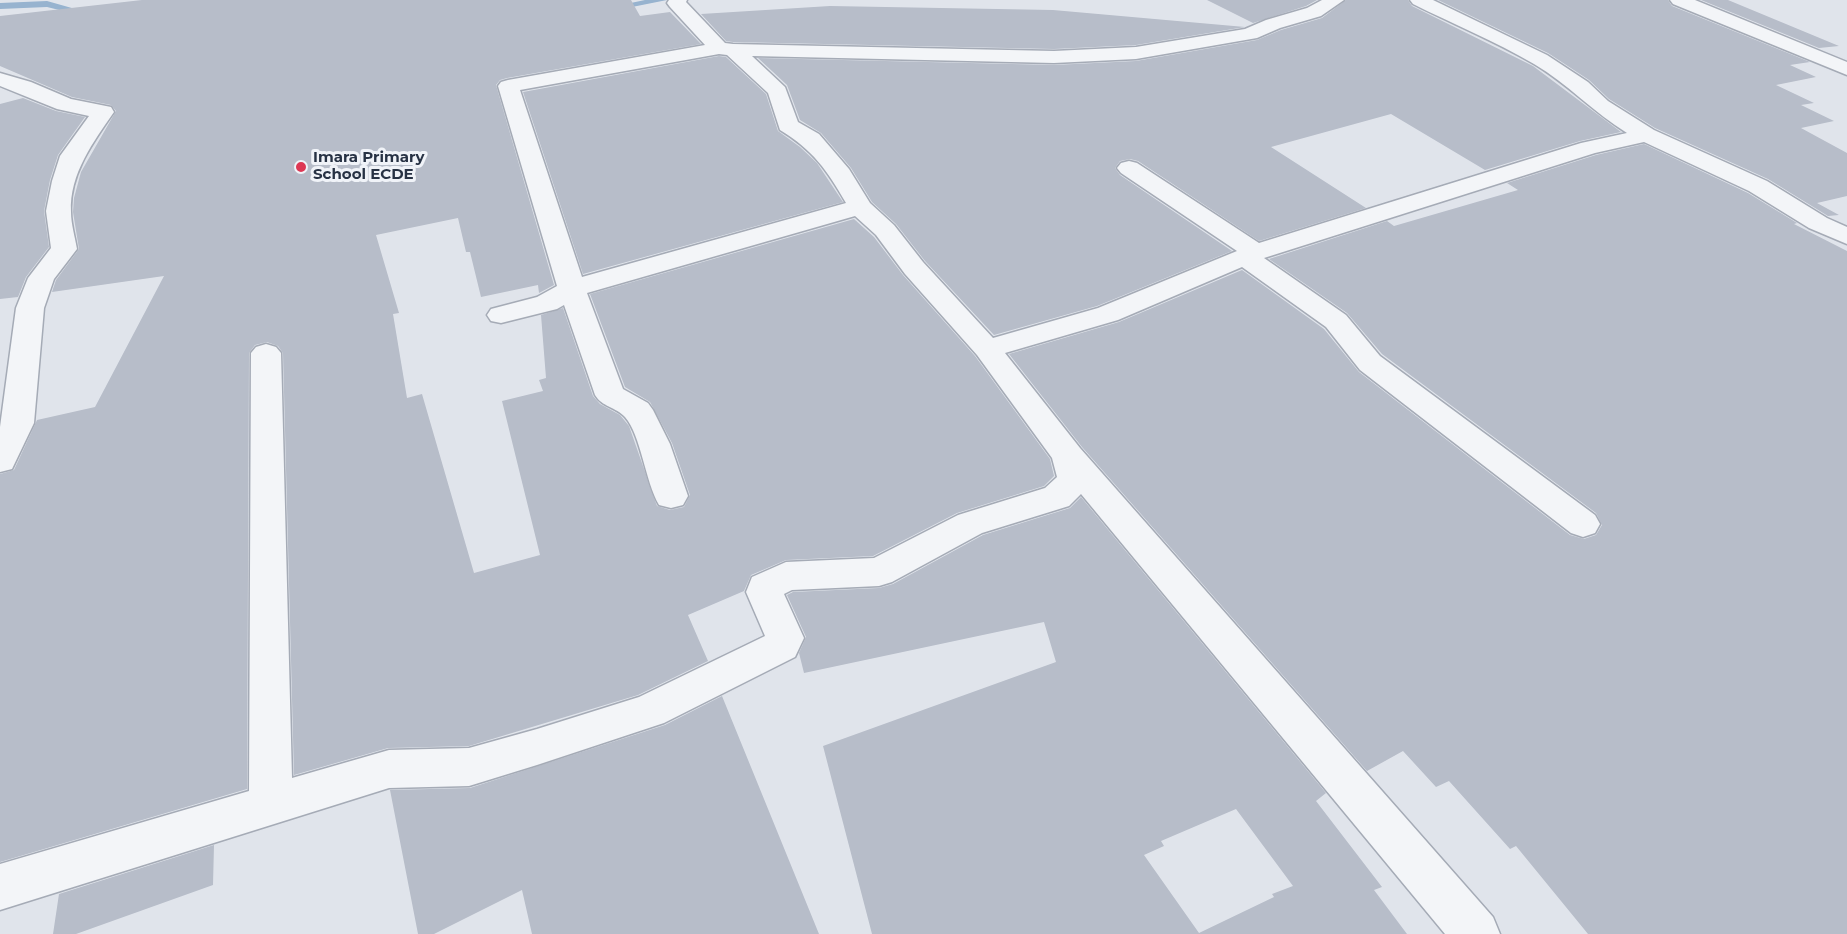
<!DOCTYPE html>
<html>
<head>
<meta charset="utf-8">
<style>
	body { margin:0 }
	canvas { display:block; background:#e0e4eb }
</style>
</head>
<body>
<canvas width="1847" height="934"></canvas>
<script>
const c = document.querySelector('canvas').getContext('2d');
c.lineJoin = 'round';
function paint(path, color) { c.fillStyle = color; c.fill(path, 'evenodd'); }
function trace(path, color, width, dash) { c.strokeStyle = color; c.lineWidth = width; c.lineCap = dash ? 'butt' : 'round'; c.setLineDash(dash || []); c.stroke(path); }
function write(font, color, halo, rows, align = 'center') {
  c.font = font + ' Montserrat,sans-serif'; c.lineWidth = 6; c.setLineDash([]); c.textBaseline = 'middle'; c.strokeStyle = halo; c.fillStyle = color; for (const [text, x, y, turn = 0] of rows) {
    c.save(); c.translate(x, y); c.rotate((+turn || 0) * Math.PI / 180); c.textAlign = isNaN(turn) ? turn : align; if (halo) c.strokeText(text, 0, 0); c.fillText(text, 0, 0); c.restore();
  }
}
const stream = new Path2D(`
	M645,0H667L612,11L607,8Z
	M47,1L93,14L88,17L47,7L0,9V3Z`);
const building = new Path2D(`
	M142,0H631L640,16L670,12L701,44L507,78L500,80L496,85L554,285L539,293L538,285L481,297L470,252H466L458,218L376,235L399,313L393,314L407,398L422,394L474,573L540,555L502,401L543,391L539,380L546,378L541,315L563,308L593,396L600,404L620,415L629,426L657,506L670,510L684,507L690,495L672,443L650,402L625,387L590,294L854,219L874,237L903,275L975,356L1050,459L1054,476L1044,486L957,513L873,556L786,560L751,575L744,591L688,615L708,661L638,695L469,746L388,748L294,775L283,353L278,346L267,342L255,345L249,353L247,789L0,862V474L14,470L37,420L95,407L164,276L52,292L56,280L79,249L73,212L74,198L81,172L116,111L111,105L72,97L0,66V16Z
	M1207,0H1317L1306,6L1253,23Z
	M1346,0H1408L1412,6L1533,66L1621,132L1580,141L1485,170L1391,114L1271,147L1366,208L1259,241L1138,161L1130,159L1120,161L1115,168L1120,175L1232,251L1097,306L994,335L925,261L896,224L872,202L851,168L821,133L800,120L787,85L758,58L1054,65L1136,61L1257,40L1281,30L1322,18Z
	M1438,0H1668L1672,6L1810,62L1790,65L1816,77L1776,85L1814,103L1801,105L1834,121L1801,128L1847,153V196L1817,203L1839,215L1828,216L1768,179L1655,128L1609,99L1589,80L1548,53Z
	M1701,0H1728L1839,46L1819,48Z
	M830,6L1053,10L1245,27L1136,45L1054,49L733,42L726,41L701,14Z
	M719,56L726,57L766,94L778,131L800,147L817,163L843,202L583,274L523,92Z
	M23,98L56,111L85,117L58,155L50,180L44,211L49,247L26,277L18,297L0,299V104Z
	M1644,144L1748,193L1797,223L1794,224L1847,251V934H1588L1516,846L1510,849L1449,781L1436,787L1403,751L1367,771L1082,447L1009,354L1119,322L1242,270L1324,329L1359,372L1570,535L1584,539L1596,535L1602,525L1596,513L1382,354L1347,313L1269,259L1387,221L1394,226L1518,190L1507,183L1596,155Z
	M1081,497L1326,793L1316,801L1382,887L1374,890L1407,934H872L823,746L1056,662L1044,622L804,673L799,653L806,637L787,595L793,592L879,588L893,584L983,535L1070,508ZM1236,809L1293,886L1272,894L1274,897L1199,933L1144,855L1164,846L1161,841Z
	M722,696L819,934H532L522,890L434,934H418L390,790L470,788L665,725Z
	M214,845L213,885L76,934H53L59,894Z`);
const minor = new Path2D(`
	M669,0H687L686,2L725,43L733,44L1054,51L1136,47L1245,29L1266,20L1307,8L1322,0H1344L1321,16L1280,28L1257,38L1136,59L1054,63L752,56L785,87L798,122L819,134L849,169L870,203L894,225L923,262L993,338L1098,308L1237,251L1121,173L1117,168L1121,163L1129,161L1137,163L1259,243L1581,143L1627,133C1593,112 1568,84 1534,64C1495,41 1453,24 1413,4L1410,0H1433L1547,55L1588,82L1608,101L1654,130L1767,181L1827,218L1847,227V244L1809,228L1749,191L1644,142L1595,153L1264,258L1346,315L1380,356L1595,515L1600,524L1595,533L1583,537L1571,533L1360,370L1326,327L1242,267L1118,320L1005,353L1080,448L1493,917L1500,934H1445L1081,494L1069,506L982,533L892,582L879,586L792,590L784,594L804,638L795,657L664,723L537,765L469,786L389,788L0,910V864L249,791L251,353L256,347L266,344L276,347L281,353L292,778L389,750L469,748L537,729L639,697L765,636L746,592L752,577L786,562L874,558L958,515L1045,488L1057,477L1052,458L977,355L905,274L876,235L855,216L587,293L623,389L648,403L653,410L670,444L688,496L683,505L671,508L659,505C645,481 641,435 625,417C616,407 602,407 595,395L564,305L557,309L501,323L491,321L487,315L491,309L537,297L557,286L498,86L501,82L508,80L705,45L670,7L667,3ZM719,54L727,55L768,93L780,130C813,150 827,170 846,203L582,277L520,90Z
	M1670,0H1695L1847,62V75L1673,4Z
	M0,73L31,82L71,99L111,107L114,112C94,141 69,174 71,212C71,224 75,237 77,249L54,279L44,308L34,423L12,469L0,472V427L16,308L28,278L51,248L46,211L52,181L60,156L89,116L57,109L0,86Z`);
const markers = [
	[301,167,6,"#dd3854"]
];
const farPoinames = [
	["Imara Primary",313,158],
	["School ECDE",313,175]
];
paint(stream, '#97b3cf');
paint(building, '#b7bdc9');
trace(minor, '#a5abb6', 3);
paint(minor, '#f3f5f8');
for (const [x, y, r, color] of markers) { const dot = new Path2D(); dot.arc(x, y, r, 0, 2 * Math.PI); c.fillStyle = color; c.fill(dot); trace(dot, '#f0f3f8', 2); }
write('bold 15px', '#273244', '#f0f3f8', farPoinames, 'left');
</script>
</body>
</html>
